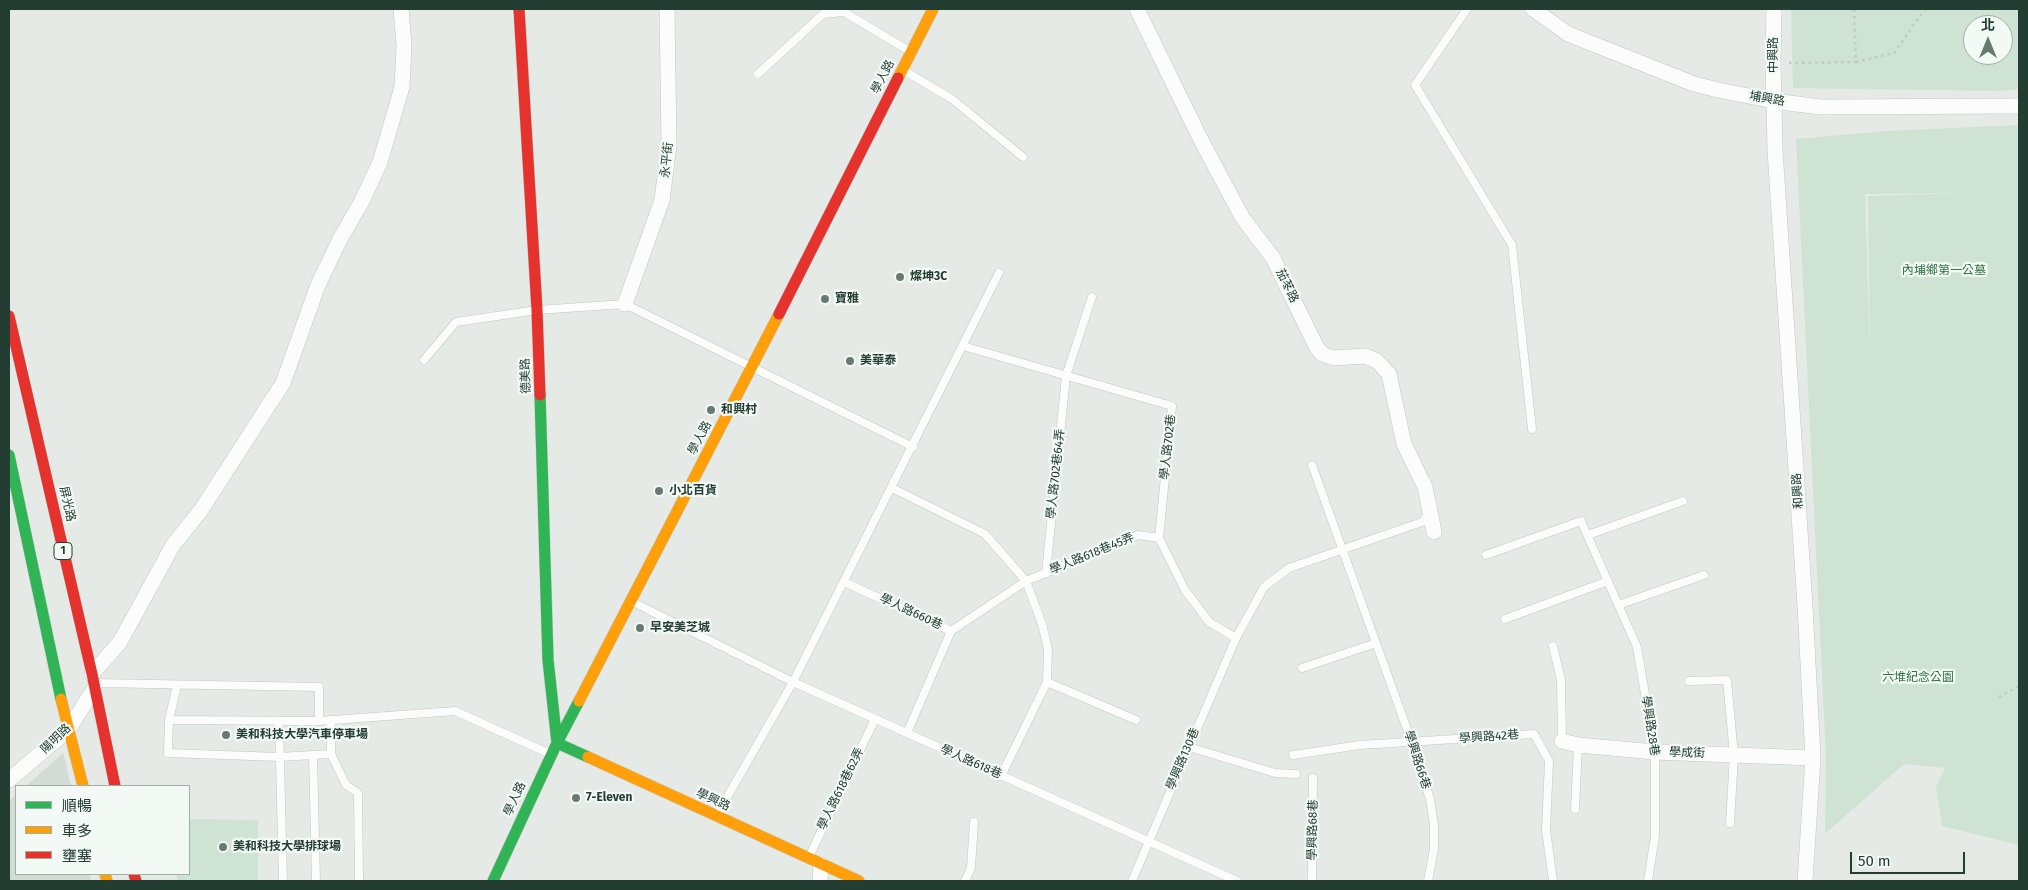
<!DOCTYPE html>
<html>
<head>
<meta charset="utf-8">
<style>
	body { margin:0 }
	#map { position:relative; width:2028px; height:890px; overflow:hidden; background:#e5eae7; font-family:"Fira Sans","Noto Sans TC",sans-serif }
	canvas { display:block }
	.frame { position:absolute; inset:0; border:10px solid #233d33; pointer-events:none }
	.legend { position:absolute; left:15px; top:785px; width:175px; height:90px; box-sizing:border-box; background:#f3f9f5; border:1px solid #a0aea7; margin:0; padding:6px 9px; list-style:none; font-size:15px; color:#233d33 }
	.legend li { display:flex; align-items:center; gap:10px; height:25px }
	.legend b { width:25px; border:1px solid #a0aea7 }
	.north { position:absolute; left:1963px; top:15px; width:50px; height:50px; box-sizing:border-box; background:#f3f9f5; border:1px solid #a0aea7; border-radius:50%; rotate:0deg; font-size:14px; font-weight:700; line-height:20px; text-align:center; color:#233d33 }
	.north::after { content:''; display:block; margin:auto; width:18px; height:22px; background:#677a72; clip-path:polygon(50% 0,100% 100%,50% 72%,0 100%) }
	.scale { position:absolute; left:1850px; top:852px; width:115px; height:22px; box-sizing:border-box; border:2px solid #233d33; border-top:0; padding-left:6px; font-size:15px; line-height:18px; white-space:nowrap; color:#233d33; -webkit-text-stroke:4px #f3f9f5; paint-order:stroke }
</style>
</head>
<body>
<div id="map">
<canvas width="2028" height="890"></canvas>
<div class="frame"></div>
<ul class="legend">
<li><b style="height:6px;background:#30b455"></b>順暢</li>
<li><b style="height:6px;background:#ff9f0a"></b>車多</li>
<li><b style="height:6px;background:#e5322d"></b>壅塞</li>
</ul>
<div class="north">北</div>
<div class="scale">50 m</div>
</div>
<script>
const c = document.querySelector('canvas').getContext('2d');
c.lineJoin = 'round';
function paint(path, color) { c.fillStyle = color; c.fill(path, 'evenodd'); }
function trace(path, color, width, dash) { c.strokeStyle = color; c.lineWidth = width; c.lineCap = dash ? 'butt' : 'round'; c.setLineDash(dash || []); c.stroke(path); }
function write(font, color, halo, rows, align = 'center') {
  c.font = font + ' "Fira Sans","Noto Sans TC",sans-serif'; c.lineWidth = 4.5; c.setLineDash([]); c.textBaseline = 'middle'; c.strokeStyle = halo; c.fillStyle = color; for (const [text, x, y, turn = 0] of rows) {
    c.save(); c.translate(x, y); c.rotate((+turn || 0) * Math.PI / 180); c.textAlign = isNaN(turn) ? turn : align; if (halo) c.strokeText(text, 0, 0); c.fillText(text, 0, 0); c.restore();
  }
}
const built = new Path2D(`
	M63,753L71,786H26Z
	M16,795V874H90L91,881H9V801Z`);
const green = new Path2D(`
	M1791,9H2019V89L1999,91L1793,88ZM1973,25H2003V55H1973Z
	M2019,125V845L1942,826L1936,787L1945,768L1904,764L1825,834L1826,757L1796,139L1888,131ZM1963,193L1868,196L1870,356L1865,194Z
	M189,819L258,820V881H177V874H189Z`);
const path = new Path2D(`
	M1856,62L1894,53L1925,9
	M1789,63L1856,62L1854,9
	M1999,697L2019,686`);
const lane = new Path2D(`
	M1467,9L1415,85L1512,245L1532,429
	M903,70L952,99L1023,157
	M758,74L823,14L844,12L911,52
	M963,346L1172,406L1159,538
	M424,360L456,322L537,310L625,304L913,447
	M1312,465L1412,743L1430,799L1434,825V849L1428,881
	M892,488L985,534L1026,581L1042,624L1048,649L1047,682L1001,776
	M1588,535L1683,501
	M1159,538L1185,590L1209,622L1236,638
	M1486,555L1581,521L1637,647L1655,752V836L1648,881
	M1046,573L1066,376L1092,297
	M844,582L951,631L1026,581L1138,535L1159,538
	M631,601L793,682L1237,881
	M1618,605L1704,575
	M1505,619L1608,581
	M1553,646L1561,680L1562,741
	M1302,668L1376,643
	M1689,681L1727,680L1734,755L1730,823
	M1047,682L1136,720
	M97,683L319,687V721L169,720L177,685
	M169,720L168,753L279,757L331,754L346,785L358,793L359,881
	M279,721L283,881
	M319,721L455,711L550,754
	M907,733L951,631
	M1189,747L1275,773L1296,774
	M331,754V720
	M313,755L316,881
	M1293,755L1360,745L1534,734L1549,761L1546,830L1553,881
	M1575,809L1578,745
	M717,815L793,682L999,273
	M809,857L875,719
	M965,881L971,868L974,822
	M1132,881L1236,638L1264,587L1289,568L1422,522L1430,512
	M1312,881L1313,778`);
const street = new Path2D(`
	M1137,9L1200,138L1242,217L1273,258L1316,346L1322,354L1334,358L1365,356L1377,361L1389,374L1404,444L1425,487L1434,532
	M1533,9L1568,34L1694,84L1718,90L1774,101L1820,107L2019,106
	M1774,9L1773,62L1775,150L1805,606L1813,758L1805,881
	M625,304L662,200L669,145L667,9
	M92,674L120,642L173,545L201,510L283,383L318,285L340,239L362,201L380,162L402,87L404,46L401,9
	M1562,741L1578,745L1655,752L1813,758
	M9,780L68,730L94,689
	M820,881L821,865`);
const fast = new Path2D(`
	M540,395L548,660L557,743L588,757
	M9,455L61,699
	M493,881L557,743L579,701`);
const slow = new Path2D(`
	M898,78L933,9
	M61,699L83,786
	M579,701L779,314
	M588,757L859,881
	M105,874L107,881`);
const jam = new Path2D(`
	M519,9L537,310L540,395
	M779,314L898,78
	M9,316L92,674L115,786
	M134,874L136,881`);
const markers = [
	[900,277,5,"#677a72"],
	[825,299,5,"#677a72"],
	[850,361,5,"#677a72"],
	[711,410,5,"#677a72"],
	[659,491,5,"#677a72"],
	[640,628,5,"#677a72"],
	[226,735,5,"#677a72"],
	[576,798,5,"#677a72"],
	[223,847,5,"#677a72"]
];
const shields = [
	[63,551,18]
];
const shieldNames = [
	["1",63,551]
];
const streetNames = [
	["中興路",1774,55,-90],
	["學人路",883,77,-63],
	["埔興路",1767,99,10],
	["永平街",667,160,-84],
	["茄苳路",1287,286,64],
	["德美路",526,376,-92],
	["學人路",700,438,-62],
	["學人路702巷",1168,447,-84],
	["學人路702巷64弄",1056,474,-84],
	["和興路",1798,491,-94],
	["屏光路",67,504,77],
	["學人路618巷45弄",1092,554,-22],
	["學人路660巷",911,612,25],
	["學興路28巷",1650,726,81],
	["學興路42巷",1489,737,-4],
	["陽明路",56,739,-44],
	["學成街",1687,753,2],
	["學興路130巷",1183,759,-67],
	["學興路66巷",1417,760,72],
	["學人路618巷",971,762,24],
	["學人路618巷62弄",841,789,-64],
	["學人路",515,799,-65],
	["學興路",713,800,25],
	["學興路68巷",1313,830,-89]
];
const parkNames = [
	["內埔鄉第一公墓",1944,271],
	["六堆紀念公園",1918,678]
];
const poiNames = [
	["燦坤3C",910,277],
	["寶雅",835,299],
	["美華泰",860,361],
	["和興村",721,410],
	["小北百貨",669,491],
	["早安美芝城",650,628],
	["美和科技大學汽車停車場",236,735],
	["7-Eleven",586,798],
	["美和科技大學排球場",233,847]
];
paint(built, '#d3dbd7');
paint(green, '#cee3d3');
trace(lane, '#c2c7c4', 9);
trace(street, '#c2c7c4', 16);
trace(fast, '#c0c8c4', 12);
trace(slow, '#c0c8c4', 12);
trace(jam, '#c0c8c4', 12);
trace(path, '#c2cac5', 2.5, [2.5, 4]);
trace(lane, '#fbfcfb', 8);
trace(street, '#fbfcfb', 15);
trace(fast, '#30b455', 11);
trace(slow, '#ff9f0a', 11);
trace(jam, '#e5322d', 11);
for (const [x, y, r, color] of markers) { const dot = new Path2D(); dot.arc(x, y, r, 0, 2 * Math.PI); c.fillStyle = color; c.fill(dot); trace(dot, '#f3f9f5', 2); }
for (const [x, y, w] of shields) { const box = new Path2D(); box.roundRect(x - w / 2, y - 8.5, w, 17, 4); c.fillStyle = '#f3f9f5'; c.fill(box); trace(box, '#233d33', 1); }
write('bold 11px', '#233d33', null, shieldNames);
write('12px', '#233d33', '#f3f9f5', streetNames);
write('12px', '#2e7342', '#f3f9f5', parkNames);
write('bold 12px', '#233d33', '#f3f9f5', poiNames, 'left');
</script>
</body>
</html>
